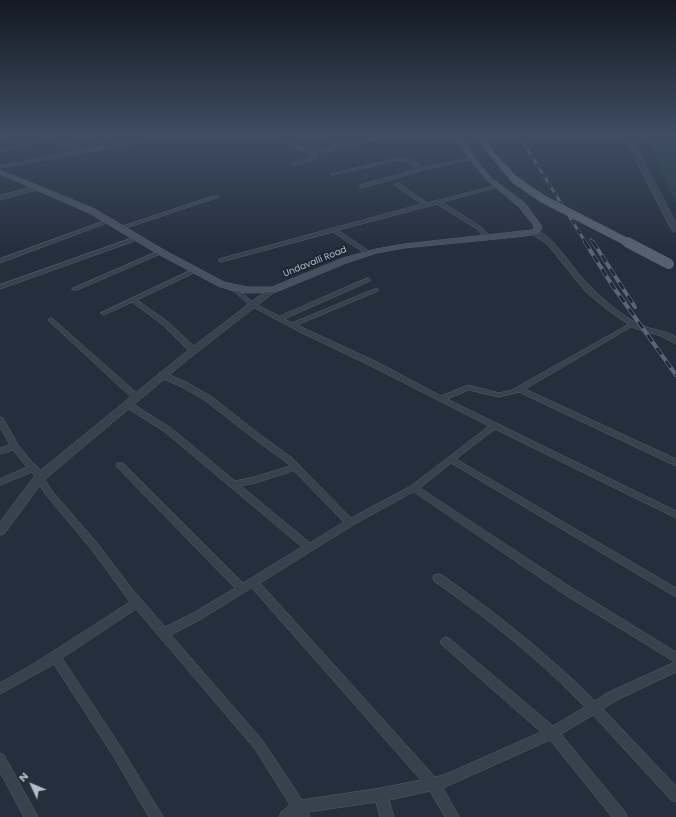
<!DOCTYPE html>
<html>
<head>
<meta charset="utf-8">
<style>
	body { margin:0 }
	#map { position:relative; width:676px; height:817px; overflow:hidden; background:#242f3e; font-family:Poppins,sans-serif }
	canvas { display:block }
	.north { position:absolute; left:12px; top:765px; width:40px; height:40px; -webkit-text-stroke:3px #1d2633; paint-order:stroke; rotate:314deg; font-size:11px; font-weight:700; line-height:16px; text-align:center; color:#b4bcc9 }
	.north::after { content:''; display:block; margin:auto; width:14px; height:18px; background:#b4bcc9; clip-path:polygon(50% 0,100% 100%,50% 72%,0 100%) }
</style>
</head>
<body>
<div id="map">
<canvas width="676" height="817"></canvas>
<div class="north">N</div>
</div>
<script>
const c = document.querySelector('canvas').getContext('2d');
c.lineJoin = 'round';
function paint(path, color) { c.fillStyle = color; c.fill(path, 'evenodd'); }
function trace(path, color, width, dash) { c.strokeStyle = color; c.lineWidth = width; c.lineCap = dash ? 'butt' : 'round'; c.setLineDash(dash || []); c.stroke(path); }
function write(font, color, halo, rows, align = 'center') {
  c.font = font + ' Poppins,sans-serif'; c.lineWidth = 4; c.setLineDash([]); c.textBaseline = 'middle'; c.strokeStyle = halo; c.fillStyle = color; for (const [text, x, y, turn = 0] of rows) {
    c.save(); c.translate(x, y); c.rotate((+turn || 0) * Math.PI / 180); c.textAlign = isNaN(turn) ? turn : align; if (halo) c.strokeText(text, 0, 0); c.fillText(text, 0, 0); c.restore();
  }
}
const green = new Path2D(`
	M649,136H676V203L656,162Z`);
const minor = new Path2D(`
	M0,136H5L21,144L45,137V136H55L53,137L83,150L102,146L90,136H94L107,146L160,136H167L109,148L107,149H105L0,168V166L77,151L49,139L0,152V150L16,145Z
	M274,136H279L313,153L336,146L316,136H321L341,145L387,136H394L341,147L317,155L318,158L316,160L293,165L291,164V163L313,157Z
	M399,158L408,159L423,167L472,158L474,159L423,170L362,188L360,187V185L418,169L405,161L399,160L333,175L331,174Z
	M396,184H400L427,203L498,185V187L442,202L481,227L491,238L486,239L477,229L437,204L338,230L370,252V254H366L333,232L221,262L218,260L219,259L422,204L396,186Z
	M37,186L39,187V189L0,200V196Z
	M214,196L219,197L123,229L118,228Z
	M107,220L112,221L0,263V259Z
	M138,236L140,237V239L0,289V285Z
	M161,250L163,251V253L77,290H73L72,289Z
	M196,268L198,269V271L137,300L168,322L197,349L198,351L197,353H191L163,325L132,302L106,314L104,315L101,313Z
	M368,278L370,279V281L284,319L292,323L374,289H378V291L297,325L377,362L441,396L468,385L499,393L512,390L631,323L633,322L636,324L525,389L676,459V466L519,392L499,397L469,390L447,399L676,511V518L495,429L456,459L676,588V597L451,463L420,488L575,590L676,652V672L617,700L603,709L676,786V802L671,800L593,715L561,734L625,812L627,817H612L550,740L443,788L459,817H445L430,791L389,800L394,817H380L376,802L308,812L310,817H279L281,812L290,805L255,749L136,609L62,658L122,749L163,817H149L114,757L54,664L0,694V683L35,663L130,602L92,550L46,495L32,472L0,485V479L27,467L13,450L0,454V448L10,445L0,427V417L3,418L18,445L32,462L37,466L52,491L98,544L132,589L165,627L195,612L235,588L117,467L116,465L117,463H123L243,583L302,547L165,432L124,406L123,404L124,402H130L171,428L235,481L254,477L290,466L285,461L257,441L206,401L182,387L159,377L158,375L159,373H165L188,383L212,397L263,437L291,457L351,518L411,486L489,426L371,366L302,333L251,306L230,288L233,286L235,287L255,304L279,316ZM294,471L344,522L310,543L241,486L255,483ZM414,492L567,596L675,662L609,692L595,701C548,654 496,613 442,575L438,574L434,575L433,578L434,581C488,619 539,659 585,707L553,726L450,639L446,637L442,639L440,642L442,645L541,732L444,775L435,777L260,583L353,525ZM252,588L421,780L381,788L302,800L263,741L171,635L203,618Z
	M51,318L53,319L139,395L140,397L139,399H133L49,321L48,320L49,319Z
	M0,753L4,755L38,817H24L0,772Z`);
const tertiary = new Path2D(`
	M624,136H630L676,223V232L672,230Z
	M532,230C548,228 570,265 580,275C593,291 622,317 641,325C652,330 663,330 673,335L676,337V344L661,336L634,328L609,311L585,291L547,244L532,234Z
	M270,288H276L277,290L187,360L44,480L4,534L0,535V522L36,474L181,356Z`);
const secondary = new Path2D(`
	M455,136H461L475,158L491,178L525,203L541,225L542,228L538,234L517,237L404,248L377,253L349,262L276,292L247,293L233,291L218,286L158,254L89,213L0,174V170L95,209L164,250L224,282L247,287H272L343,258L376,249L404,244L532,230L534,228L533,225L519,207L487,180L470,160Z`);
const primary = new Path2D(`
	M477,136H483L492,150L518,178V182H512L487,152Z`);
const railFar1 = new Path2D(`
	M519,136L586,243
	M591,240L593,243`);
const rail = new Path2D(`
	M585,242L612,285L676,375
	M593,242L635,307`);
const primaryBridgeFar1 = new Path2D(`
	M515,180L543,199L629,243`);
const primaryBridge = new Path2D(`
	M627,242L669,264`);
const farStreetnames = [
	["Undavalli Road",315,262,-22]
];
paint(green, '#263c3f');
trace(minor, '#565f6c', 1);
trace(tertiary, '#565f6c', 1);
trace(secondary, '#565f6c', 1);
trace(primary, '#414a57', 1);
paint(minor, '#38414e');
paint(tertiary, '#38414e');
paint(secondary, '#465061');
paint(primary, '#56606e');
trace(railFar1, '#5a6575', 3);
trace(rail, '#5a6575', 4);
trace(railFar1, '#1d2633', 2, [5.5]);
trace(rail, '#1d2633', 2.5, [8]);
trace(primaryBridgeFar1, '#414a57', 8, []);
trace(primaryBridge, '#414a57', 11, []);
trace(primaryBridgeFar1, '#56606e', 8);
trace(primaryBridge, '#56606e', 10);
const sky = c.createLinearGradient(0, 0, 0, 250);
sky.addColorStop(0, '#141a22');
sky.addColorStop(0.54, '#3f4d63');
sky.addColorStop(1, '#3f4d6300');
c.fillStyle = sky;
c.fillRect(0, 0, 676, 250);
write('9px', '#b4bcc9', '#1d2633', farStreetnames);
</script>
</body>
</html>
